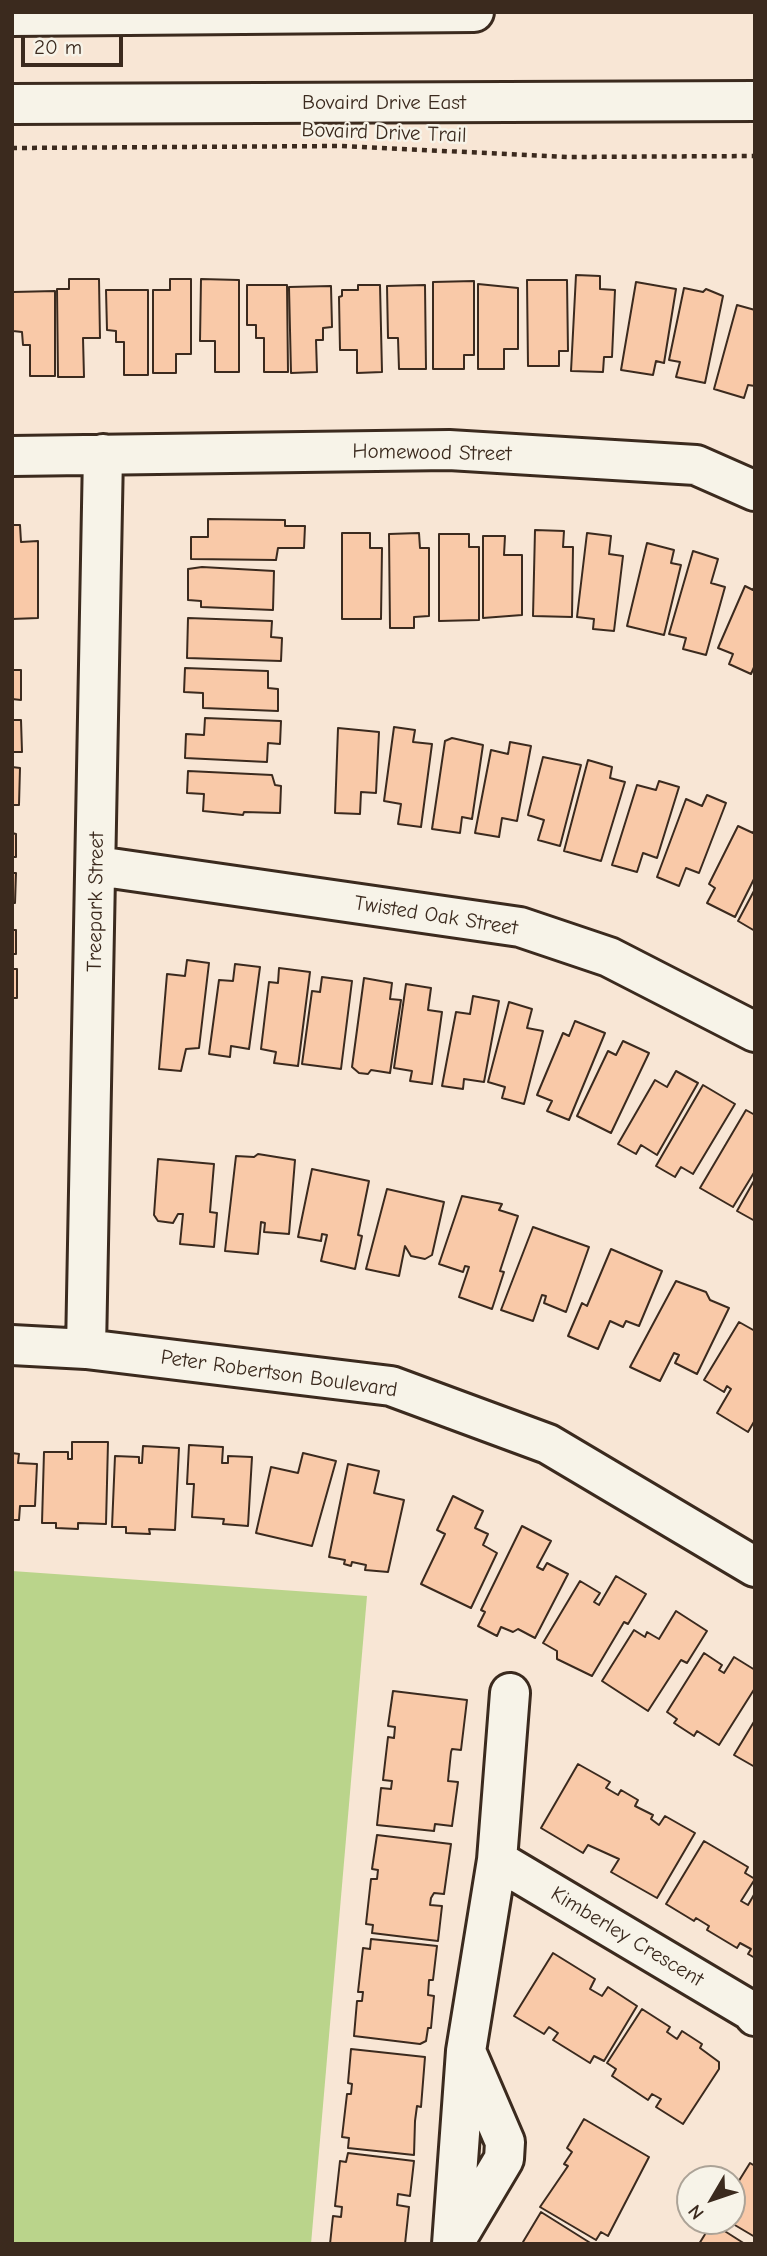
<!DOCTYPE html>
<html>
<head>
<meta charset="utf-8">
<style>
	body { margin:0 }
	#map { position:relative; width:767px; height:2256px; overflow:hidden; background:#f8e6d5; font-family:"Comic Neue",sans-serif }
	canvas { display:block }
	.frame { position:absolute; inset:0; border:14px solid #3b2a1e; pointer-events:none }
	.north { position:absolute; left:676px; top:2165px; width:70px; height:70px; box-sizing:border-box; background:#f7f3e8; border:2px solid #aca397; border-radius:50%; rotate:231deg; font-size:19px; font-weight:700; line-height:28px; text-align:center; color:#3b2a1e }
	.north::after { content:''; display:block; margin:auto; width:24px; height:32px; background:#3b2a1e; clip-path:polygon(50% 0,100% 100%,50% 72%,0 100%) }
	.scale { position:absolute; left:21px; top:35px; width:102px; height:32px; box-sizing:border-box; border:4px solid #3b2a1e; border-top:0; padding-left:9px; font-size:21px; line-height:24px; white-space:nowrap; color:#3b2a1e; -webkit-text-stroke:5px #f7f3e8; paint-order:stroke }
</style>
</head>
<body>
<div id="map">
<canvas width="767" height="2256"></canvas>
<div class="frame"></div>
<div class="north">N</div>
<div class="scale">20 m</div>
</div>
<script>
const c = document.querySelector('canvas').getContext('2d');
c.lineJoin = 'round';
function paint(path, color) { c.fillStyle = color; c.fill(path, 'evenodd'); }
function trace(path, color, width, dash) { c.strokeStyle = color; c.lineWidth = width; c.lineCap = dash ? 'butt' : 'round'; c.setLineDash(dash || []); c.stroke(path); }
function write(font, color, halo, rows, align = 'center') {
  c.font = font + ' "Comic Neue",sans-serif'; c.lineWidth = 5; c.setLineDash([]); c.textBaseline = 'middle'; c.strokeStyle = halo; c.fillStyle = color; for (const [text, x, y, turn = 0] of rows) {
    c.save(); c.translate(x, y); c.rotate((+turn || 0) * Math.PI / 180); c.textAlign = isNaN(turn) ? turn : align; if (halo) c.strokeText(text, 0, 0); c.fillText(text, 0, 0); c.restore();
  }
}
const green = new Path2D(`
	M12,1571L367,1596L311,2244H12Z`);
const building = new Path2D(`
	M576,275L600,276V289L615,290L612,357H604L603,372L571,371Z
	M69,279H99L100,338H83L84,377H58L57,289H69Z
	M170,279H191V354H176V373H153V290H170Z
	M201,279L239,280V372H215V341H200Z
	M527,280H567L568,351H559V366H528Z
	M474,281V355H464V369H433V282Z
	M636,282L676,289L664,363L656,361L653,375L621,370Z
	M478,284L518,288V349H504V369H478Z
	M247,285H287L288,372H264V338H256V325H247Z
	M358,285H380L382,372L357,373V350H340L339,297L342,296V290H358Z
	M425,285L426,369H399L398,338H388L387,286Z
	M331,286L332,327L323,328V340H316L317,372L291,373L289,287Z
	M684,288L703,292L706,289L723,296L705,383L676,377L680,362L669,360Z
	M106,290H148V375H124V342H116V331L107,330Z
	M55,291V376H30V345H23L22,332L13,331V292Z
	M737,305L755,310V386L748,385L744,398L714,389Z
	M208,519L285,520V526H305L304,548H278L276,560L191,559V537H208Z
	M12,525H20L21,542L38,541V618L12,619Z
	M535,530L564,531L563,547H573L572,617L533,616Z
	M342,533H370V548H382L381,619H342Z
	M419,533L420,548H429V616L414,617V628H390L389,534Z
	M587,533L611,536L609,554L623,556L614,631L593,629L594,619L577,617Z
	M439,534H469V547H479V620L439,621Z
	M483,536H505L504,555H522V615L483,618Z
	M647,543L674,550L671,563L681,565L664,635L627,626Z
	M693,551L718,559L711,583L725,587L706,655L683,649L686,638L669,634Z
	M202,567L274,571L273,610L201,607V601L188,600V569Z
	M755,585V665L751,674L729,664L733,654L718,648L745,586L753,590Z
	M188,618L272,621L271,637L282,638L281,661L187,658Z
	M185,668L268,671V688L278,689V711L203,708V693L184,692Z
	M12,670H21V700L12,699Z
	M205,718L281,721L280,744L268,743L267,762L185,758L186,734L204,735Z
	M12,720H21L22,752H12Z
	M394,727L415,730L413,742L432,744L421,827L398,824L401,804L384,801Z
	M338,728L379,732L376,793L361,792L360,814L335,813Z
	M452,738L483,745L472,819L462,817L460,833L432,829L445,741Z
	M510,742L531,746L517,821L502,818L499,837L475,833L491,750L508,754Z
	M543,757L581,765L560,846L538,840L544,820L528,815Z
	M588,760L612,767L610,778L625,782L601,861L564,851Z
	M12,767L20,768L19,805H12Z
	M188,771L272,775L275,785L281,786L280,813L244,812L243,815L203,811L204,794L187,793Z
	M659,781L679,787L657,858L643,853L637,872L612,865L637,785L656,790Z
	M707,795L726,803L699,873L686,868L679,886L657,877L686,799L702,806Z
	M738,826L753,833L755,829V877L735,917L707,903L715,888L709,884Z
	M12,833L16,834V857H12Z
	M12,873H16L15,903H12Z
	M755,889V931L738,921Z
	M12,930H16V954H12Z
	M187,960L209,963L199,1048L186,1049L181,1071L159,1069L167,974L185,976Z
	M235,964L260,967L249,1049L231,1046L230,1057L209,1054L219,980L233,981Z
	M279,968L310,972L298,1066L274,1063L276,1052L261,1049L269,982L278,983Z
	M12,969H17V998H12Z
	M322,977L352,981L341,1069L302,1064L312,991L320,992Z
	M364,978L392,983L390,999L401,1000L390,1073L371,1070L368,1074L359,1073L352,1067Z
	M406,984L431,988L428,1010L442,1012L432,1084L410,1081L412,1071L394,1068Z
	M473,996L499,1001L484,1082L464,1079L463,1089L442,1086L456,1012L470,1014Z
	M509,1002L532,1009L527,1028L543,1031L524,1104L502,1098L505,1087L488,1082Z
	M575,1021L605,1033L569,1120L547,1111L552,1101L537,1095L563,1033L569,1036Z
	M623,1041L649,1053L611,1133L577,1116L608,1051L616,1055Z
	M676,1071L698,1083L657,1155L641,1145L636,1154L618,1144L655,1080L667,1087Z
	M703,1085L735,1104L693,1174L681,1167L675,1177L656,1166Z
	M746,1110L755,1115V1171L733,1207L700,1188Z
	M258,1154L295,1160L289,1234L264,1232L265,1223L261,1222L258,1254L225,1251L236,1156L254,1157Z
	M158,1159L214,1164L210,1212L217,1213L214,1247L180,1244L183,1214H178L173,1223L158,1221L154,1215Z
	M312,1169L369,1181L358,1235L362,1236L355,1269L321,1261L327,1235L322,1234L321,1241L298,1237Z
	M755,1179V1221L737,1211Z
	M387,1189L444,1202L432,1255L425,1259L411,1256L405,1246L399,1276L366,1269Z
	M462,1196L502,1204L499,1210L518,1216L500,1271L504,1272L492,1309L459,1297L469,1267L465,1266L463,1272L439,1264Z
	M533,1227L589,1247L566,1312L544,1303L546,1296L542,1295L533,1321L501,1310Z
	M611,1249L662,1271L639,1326L626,1321L623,1327L610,1321L598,1349L568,1336L582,1303L587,1306Z
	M676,1281L706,1292L710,1300L729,1308L697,1374L675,1363L679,1355L674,1353L660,1381L630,1367Z
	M739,1322L755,1331V1420L748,1432L717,1413L731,1389L727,1386L724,1392L704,1380Z
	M72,1442H108L106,1524L78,1523V1529L56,1528V1523H42L44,1452H68V1459H72Z
	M189,1445L223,1447L222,1463H228V1456L252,1457L248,1526L223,1524L224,1519L192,1517L194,1484H187Z
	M143,1446L179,1448L175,1530L149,1529L150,1534L126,1533V1527H112L115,1456L139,1457V1463H142Z
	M12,1453L19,1454L18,1463L37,1464L35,1506H20L19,1520H12Z
	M303,1453L336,1461L312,1546L256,1533L271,1467L298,1473Z
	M348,1464L379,1471L374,1493L404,1500L388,1572L365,1570L366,1565L352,1562L351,1566L344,1564L345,1560L329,1557Z
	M453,1496L483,1511L475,1528L488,1534L483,1545L497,1553L471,1608L421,1584L445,1534L437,1530Z
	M522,1526L551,1541L537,1567L543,1570L547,1563L568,1574L535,1638L518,1629L513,1632L501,1627L497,1636L478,1626L485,1612L481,1610Z
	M616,1576L646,1594L628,1624L624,1622L592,1676L557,1659V1651L543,1643L580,1581L600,1593L594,1602L599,1605Z
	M676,1611L707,1631L687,1663L681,1660L648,1711L602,1681L634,1630L645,1637L647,1632L659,1639Z
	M704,1653L722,1665L719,1670L724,1673L734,1657L755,1670V1688L719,1745L697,1731L694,1736L674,1723L677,1719L667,1712Z
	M393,1691L467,1700L461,1750L452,1749L451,1752L448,1781L458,1782L452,1826L435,1824L434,1831L377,1825L381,1788L391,1789L392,1781L383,1780L388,1737L394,1738L395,1727L388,1726Z
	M755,1720V1767L734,1755Z
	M578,1764L610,1782L606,1788L618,1795L621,1790L638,1800L635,1806L653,1815L651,1819L659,1825L665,1816L695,1833L657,1898L611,1872L619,1859L588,1845L583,1853L541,1828Z
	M377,1835L451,1844L444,1894L434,1893L431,1898L430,1905L442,1906L438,1941L372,1933L373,1925L366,1924L371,1879H377L378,1870L372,1869Z
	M704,1841L748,1867L745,1873L755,1879L741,1901L748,1905L755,1893V1958L748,1954L751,1949L740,1943L737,1948L707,1930L709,1926L696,1918L694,1921L666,1904Z
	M371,1939L437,1946L433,1980H429L428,1995L434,1996L431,2028H428L426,2041L420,2044L354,2036L357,2001H362L363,1992H358L363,1948L370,1949Z
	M553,1953L595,1979L590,1989L602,1996L608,1987L637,2006L604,2061L594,2056L590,2063L553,2040L558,2033L549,2027L544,2034L514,2016Z
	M642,2009L670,2027L667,2032L677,2039L682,2031L702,2044L700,2048L719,2062V2069L683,2124L656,2107L661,2099L652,2094L648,2100L612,2076L616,2069L607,2063Z
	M351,2049L425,2057L421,2107L417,2106L415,2121L414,2155L348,2148L349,2138L342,2137L347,2094H351L352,2084L348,2083Z
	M584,2119L649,2157L608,2236L601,2232L596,2240L540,2207L568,2166L564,2164L572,2152L567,2148Z
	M348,2153L414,2161L410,2196L398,2194L397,2205L409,2207L405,2244H330L333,2216L341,2217L342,2207L335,2206L340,2161L346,2162Z
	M750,2163L755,2166V2237L728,2221H732V2192Z
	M541,2212L592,2244H526L523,2242Z
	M712,2223L745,2244H699Z`);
const path = new Path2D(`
	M12,148L340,146L569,157L755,156`);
const minor = new Path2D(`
	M12,456L449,450L696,465L755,491
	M97,866L520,927L609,957L755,1032
	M12,1345L86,1349L391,1386L548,1444L755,1567
	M86,1349L103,454
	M497,1860L751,2011L755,2016
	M457,2238L504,2159L505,2142L468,2056
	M452,2244L466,2051L497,1860L510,1693`);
const major = new Path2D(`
	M12,16L474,12
	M12,104L755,101`);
const streetNames = [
	["Bovaird Drive East",384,103],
	["Bovaird Drive Trail",384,133,2],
	["Homewood Street",432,453,1],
	["Treepark Street",96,902,-89],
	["Twisted Oak Street",436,916,9],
	["Peter Robertson Boulevard",279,1374,8],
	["Kimberley Crescent",627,1937,31]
];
paint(green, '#bad48b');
paint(building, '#f9c9a8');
trace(building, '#3b2a1e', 2);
trace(minor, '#3b2a1e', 44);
trace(major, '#3b2a1e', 44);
trace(path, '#3b2a1e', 4.5, [5, 5]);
trace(minor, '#f7f3e8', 38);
trace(major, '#f7f3e8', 38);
write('21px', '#3b2a1e', '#f7f3e8', streetNames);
</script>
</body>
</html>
